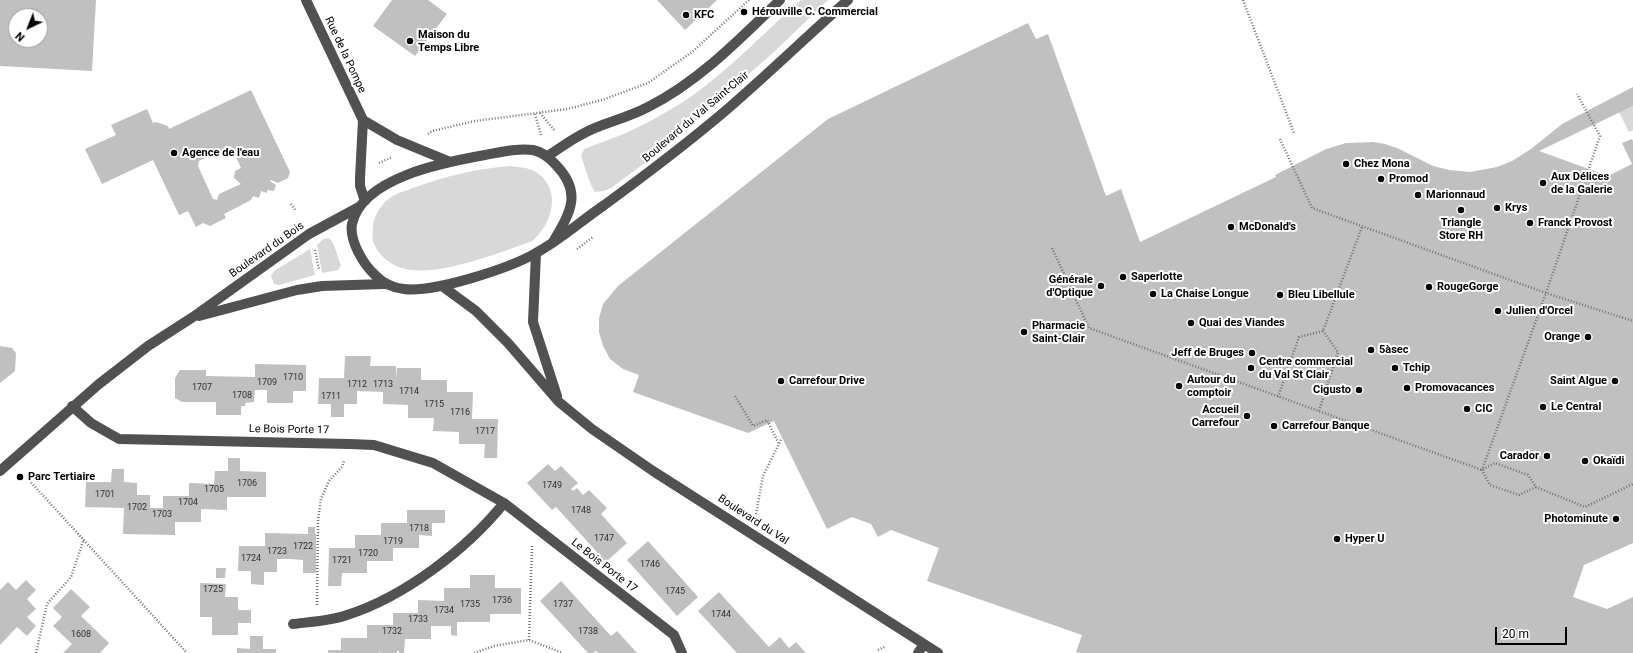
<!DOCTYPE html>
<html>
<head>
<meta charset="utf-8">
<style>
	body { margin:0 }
	#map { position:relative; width:1633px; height:653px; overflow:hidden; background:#fff; font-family:Roboto,sans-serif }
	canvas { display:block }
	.north { position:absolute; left:8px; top:8px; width:40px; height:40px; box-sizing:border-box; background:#fff; border:1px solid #999; border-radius:50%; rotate:223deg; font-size:11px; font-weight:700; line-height:16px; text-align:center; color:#000 }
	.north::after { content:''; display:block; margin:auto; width:14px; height:18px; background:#000; clip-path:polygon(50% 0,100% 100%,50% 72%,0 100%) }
	.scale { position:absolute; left:1495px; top:627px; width:72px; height:18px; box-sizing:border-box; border:2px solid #000; border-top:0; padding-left:5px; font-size:12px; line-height:14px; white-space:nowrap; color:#000; -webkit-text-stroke:3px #fff; paint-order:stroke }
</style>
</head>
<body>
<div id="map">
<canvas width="1633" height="653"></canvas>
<div class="north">N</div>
<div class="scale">20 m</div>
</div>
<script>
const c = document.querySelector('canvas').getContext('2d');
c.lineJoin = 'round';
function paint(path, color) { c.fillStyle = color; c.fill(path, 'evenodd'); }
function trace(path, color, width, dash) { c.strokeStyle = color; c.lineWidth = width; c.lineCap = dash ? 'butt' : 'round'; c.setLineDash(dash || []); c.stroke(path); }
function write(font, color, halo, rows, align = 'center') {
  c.font = font + ' Roboto,sans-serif'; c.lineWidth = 4; c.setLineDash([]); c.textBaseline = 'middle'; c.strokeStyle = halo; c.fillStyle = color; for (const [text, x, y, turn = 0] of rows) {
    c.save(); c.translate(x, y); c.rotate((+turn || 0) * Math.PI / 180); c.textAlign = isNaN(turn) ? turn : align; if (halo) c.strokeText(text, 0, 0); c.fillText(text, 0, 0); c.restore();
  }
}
const green = new Path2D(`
	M801,0H828L774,52L662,150L611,188L604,191L595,192C589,184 585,166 581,156L584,149C596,144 609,140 621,135C643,126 663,114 683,102C727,73 762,34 801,0Z
	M1633,106V130L1629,132L1619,112Z
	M510,166C517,167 525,167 532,170C563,185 554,223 532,241C499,253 446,274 411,270C396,268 382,260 375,246C372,241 372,234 373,228C373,216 383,201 393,196C399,192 406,191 413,188C445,176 476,169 510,166Z
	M328,238C335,241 337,257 341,265L338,270L322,273L317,245L323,239Z
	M310,249L315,275L279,285L274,284L271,276L274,271Z`);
const building = new Path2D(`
	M0,0H96L92,71L0,66ZM16,16H40V40H16Z
	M392,0H428L447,14L415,56L373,26Z
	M657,0H717L685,30Z
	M1028,23L1036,39L1048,34L1106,196L1121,189L1140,242L1276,177L1275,175L1326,149L1346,143L1373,142L1385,144L1397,148L1433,166L1449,170L1470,172L1497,167L1512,161L1531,149L1562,124L1633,87V106L1539,151L1608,176L1632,164L1622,143L1632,139L1633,141V543L1584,565L1573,597L1607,609L1633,597V653H1080L1076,652L1082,635L927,581L939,548L891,530L878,537L871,524L852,517L827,529L774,421L748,433L633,392L639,375L623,369L610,359L603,346L599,332V318L603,304L618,286L828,119Z
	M251,90L290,172L288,178L278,183L271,180L270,181L276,185L274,191L267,190V193L261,191L259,198L253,196L251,200L224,214L226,218L210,226L203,223L196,227L188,211L179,215L153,160L102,184L85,149L116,135L111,125L147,109L153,123L156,122L168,126L169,129ZM231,146L241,168L235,171L234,178L241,184L219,194L217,200L213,199L198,166L199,161Z
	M0,346L12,348L16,353L15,371L0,383Z
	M345,356H371L370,366H396V379L397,368H421V380H447V392H473L472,419H498L497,458H484L485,444H459V432L433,431L434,418H408V405L383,404V392L357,391V404H344V417H331V404H318L319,378H344Z
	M255,364L306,365V391H293V403H267V390H255L254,402L245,403V406H241V415H216V402H182L175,398V378L180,370H206V376L255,377Z
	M228,458H240V471L266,472V497H227V510L201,509V522H175V535L123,534L124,508L85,507L86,482H111L112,469H124V482L137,483V495H150V508H163V496H189V483L214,484L215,471H228Z
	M548,464L555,471L561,466L578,483L571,489L573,491L577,488L583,495L589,490L607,508L601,514L627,543L606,562L556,507L552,510L527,483Z
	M407,510H445V523H432V536L419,535V548H393V561H367V573H342L341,586H328L329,548H355V535H381V523H407Z
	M308,527H315V534H316V573H303V560L290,559H277V572H264V585L251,584V571H238L239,546H265V533L308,534Z
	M648,541L698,597L677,616L627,560Z
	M216,568H226L225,578H216Z
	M470,575H495V588H521V614H490V622H457V636L451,635V626H431V639H405L404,653H399V651H397V653H380V651L379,653H328V650H341V638H367V625H393V613H418V600L444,601V588H470Z
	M26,580L36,590L27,599L36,609L27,617L36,626L27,636L17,627L0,645V590L8,582L16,590Z
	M561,581L611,636L617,631L637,653H598L596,651L593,653H588L540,601Z
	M200,583L226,584L225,597H238V610H251V623H238V635H212V617H200Z
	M71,589L90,607L81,616L109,643L100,653H63L72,644L53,626L62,617L53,608Z
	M719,592L769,647L780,637L789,648L796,642L806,653H737L698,611Z
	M250,636H263V649H276V653H237V648L250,649Z`);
const path = new Path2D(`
	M1243,0L1294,133
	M540,113L555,131
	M535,114L541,135
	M428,134L432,131L475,121L567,109L602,100L648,83L692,52L749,0
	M1280,139L1312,208L1546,293L1633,321
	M379,163L392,157
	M291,204L296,211
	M1052,248L1089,328L1482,470L1495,463L1528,475L1536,487L1585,507L1633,484
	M577,249L593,237
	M315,250L319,269
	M735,396L753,426L767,420L779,444
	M1278,397L1299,337L1323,331L1362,227
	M1319,411L1338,352L1323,331
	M27,478L187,653
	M1536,487L1519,495L1490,485L1482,470L1546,293L1600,136L1577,94
	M756,514L763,476L782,438
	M317,605L318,519L321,499L329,481L342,467L344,461
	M529,640L532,546
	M878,650L886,646
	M36,653L47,604L71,577L84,539
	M474,653L494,646L529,640L563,653`);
const minor = new Path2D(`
	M306,0L363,120L360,178V186L365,201
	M363,120L397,140L448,161
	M548,156C564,145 581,133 600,126C616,120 633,115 648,107C698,82 740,39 780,0
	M553,242C570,213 583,193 556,165C550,158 543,152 533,150C517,148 501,152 485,155C446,162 362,177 352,224C349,240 363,264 375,275C383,283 392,288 404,289C434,293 510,268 536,253C560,240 581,221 603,206C644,176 685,145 724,112C766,76 806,37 848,0
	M536,253L533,322L557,396
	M442,286L476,311L508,343L559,402L592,429L653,471L938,653
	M199,316L297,290L322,286L384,284
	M72,406L91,423L119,439L350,444L374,445L433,463L504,503L674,635L682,653
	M0,471L99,384L148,346L193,317L309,234L359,207
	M293,624C310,622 330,621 347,615C404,597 467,549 504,503
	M918,653L924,644`);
const markers = [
	[744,12,4,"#000"],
	[686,15,4,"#000"],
	[410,41,4,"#000"],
	[174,153,4,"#000"],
	[1346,164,4,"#000"],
	[1381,179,4,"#000"],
	[1543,183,4,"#000"],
	[1418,195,4,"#000"],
	[1497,208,4,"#000"],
	[1461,210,4,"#000"],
	[1530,223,4,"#000"],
	[1231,227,4,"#000"],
	[1123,277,4,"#000"],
	[1101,286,4,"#000"],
	[1429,287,4,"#000"],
	[1153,294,4,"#000"],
	[1280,295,4,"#000"],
	[1498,311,4,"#000"],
	[1191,323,4,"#000"],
	[1024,332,4,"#000"],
	[1588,337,4,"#000"],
	[1371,350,4,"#000"],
	[1252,353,4,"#000"],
	[1251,368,4,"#000"],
	[1395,368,4,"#000"],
	[781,381,4,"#000"],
	[1615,381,4,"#000"],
	[1179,386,4,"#000"],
	[1407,388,4,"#000"],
	[1359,390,4,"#000"],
	[1543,407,4,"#000"],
	[1467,409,4,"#000"],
	[1247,416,4,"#000"],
	[1274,426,4,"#000"],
	[1547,456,4,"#000"],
	[1585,461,4,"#000"],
	[20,477,4,"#000"],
	[1616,519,4,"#000"],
	[1337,539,4,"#000"]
];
const numberNames = [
	["1710",293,378],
	["1709",267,383],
	["1712",357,385],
	["1713",383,385],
	["1707",202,388],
	["1714",409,392],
	["1708",242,396],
	["1711",331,397],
	["1715",434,405],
	["1716",460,413],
	["1717",485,432],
	["1706",247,484],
	["1749",552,486],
	["1705",214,490],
	["1701",105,495],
	["1704",188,503],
	["1702",137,508],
	["1748",581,511],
	["1703",162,515],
	["1718",419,529],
	["1747",604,539],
	["1719",393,542],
	["1722",303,547],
	["1723",277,552],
	["1720",368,554],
	["1724",251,559],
	["1721",342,561],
	["1746",650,565],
	["1725",213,590],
	["1745",675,592],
	["1736",502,601],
	["1735",470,605],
	["1737",563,605],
	["1734",444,611],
	["1744",721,615],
	["1733",418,620],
	["1732",392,632],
	["1738",588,632],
	["1608",81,635]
];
const poiNames = [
	["Hérouville C. Commercial",752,12],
	["KFC",694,15],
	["Maison du",418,35],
	["Temps Libre",418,48],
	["Agence de l'eau",182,153],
	["Chez Mona",1354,164],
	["Aux Délices",1551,177],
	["de la Galerie",1551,190],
	["Promod",1389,179],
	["Marionnaud",1426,195],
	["Krys",1505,208],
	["Triangle",1461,223,"center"],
	["Store RH",1461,236,"center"],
	["Franck Provost",1538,223],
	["McDonald's",1239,227],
	["Saperlotte",1131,277],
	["Générale",1093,280,"right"],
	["d'Optique",1093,293,"right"],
	["RougeGorge",1437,287],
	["La Chaise Longue",1161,294],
	["Bleu Libellule",1288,295],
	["Julien d'Orcel",1506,311],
	["Quai des Viandes",1199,323],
	["Pharmacie",1032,326],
	["Saint-Clair",1032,339],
	["Orange",1580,337,"right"],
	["5àsec",1379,350],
	["Jeff de Bruges",1244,353,"right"],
	["Centre commercial",1259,362],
	["du Val St Clair",1259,375],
	["Tchip",1403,368],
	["Autour du",1187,380],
	["comptoir",1187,393],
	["Carrefour Drive",789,381],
	["Saint Algue",1607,381,"right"],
	["Promovacances",1415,388],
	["Cigusto",1351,390,"right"],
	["Le Central",1551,407],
	["CIC",1475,409],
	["Accueil",1239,410,"right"],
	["Carrefour",1239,423,"right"],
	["Carrefour Banque",1282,426],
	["Carador",1539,456,"right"],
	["Okaïdi",1593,461],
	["Parc Tertiaire",28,477],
	["Photominute",1608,519,"right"],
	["Hyper U",1345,539]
];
const streetNames = [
	["Rue de la Pompe",345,55,65],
	["Boulevard du Val Saint-Clair",696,117,-40],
	["Boulevard du Bois",267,250,-35],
	["Le Bois Porte 17",289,430,1],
	["Boulevard du Val",753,520,33],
	["Le Bois Porte 17",604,566,38]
];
paint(green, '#d8d8d8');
paint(building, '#c0c0c0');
trace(path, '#737373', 2.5, [1, 2]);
trace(minor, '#515151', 10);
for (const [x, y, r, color] of markers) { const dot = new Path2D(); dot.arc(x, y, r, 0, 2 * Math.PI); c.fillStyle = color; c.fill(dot); trace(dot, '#fff', 1.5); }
write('9px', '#303030', null, numberNames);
write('bold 11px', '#000', '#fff', poiNames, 'left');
write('11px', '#000', '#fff', streetNames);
</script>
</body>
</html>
